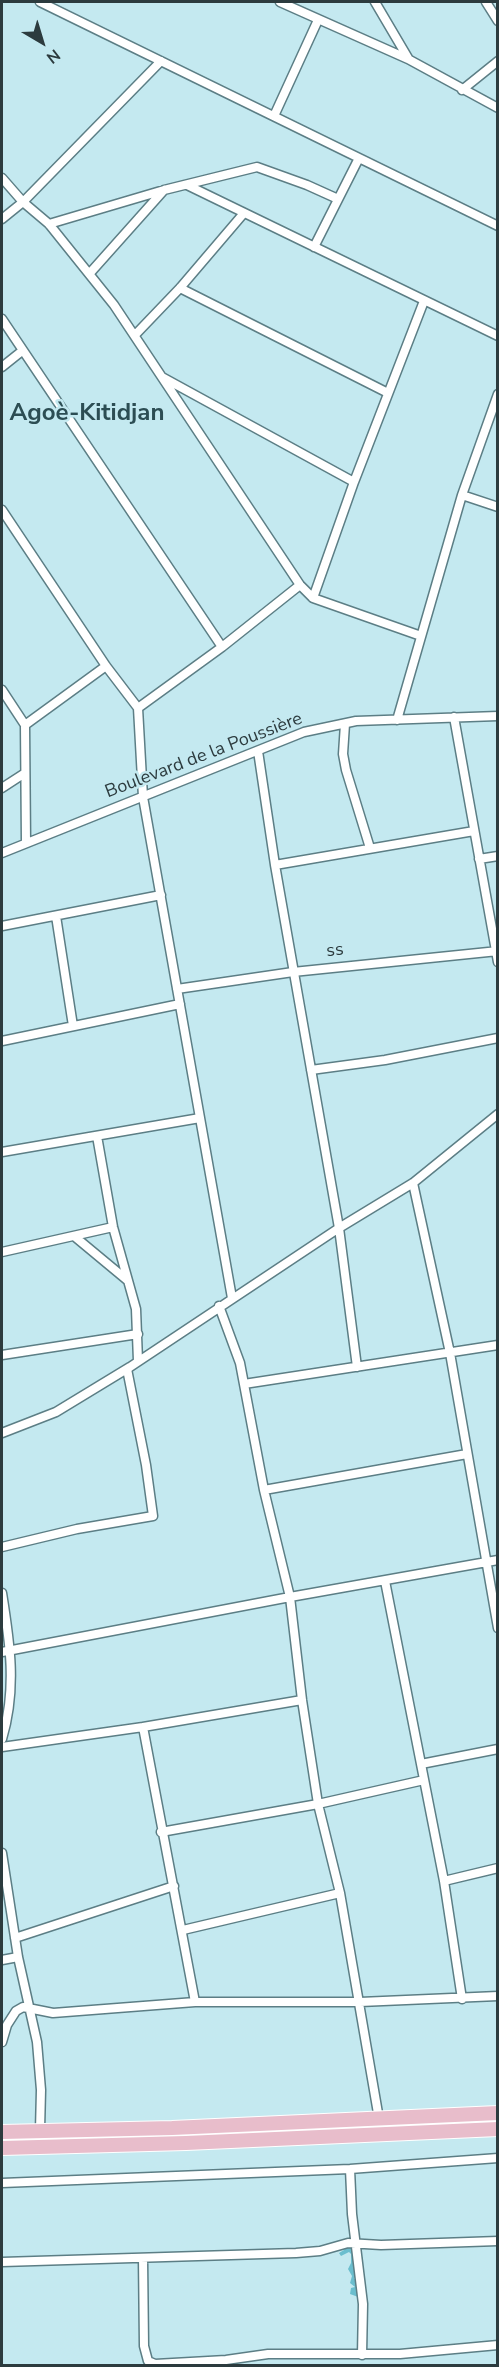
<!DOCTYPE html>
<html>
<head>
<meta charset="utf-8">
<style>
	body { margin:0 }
	#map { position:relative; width:499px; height:2367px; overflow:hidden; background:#c4e9f0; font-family:"Nunito Sans",sans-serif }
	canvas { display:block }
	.frame { position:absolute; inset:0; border:3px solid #2c3b3e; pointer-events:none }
	.north { position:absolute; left:12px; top:12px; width:60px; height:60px; -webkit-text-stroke:4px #c4e9f0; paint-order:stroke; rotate:142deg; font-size:16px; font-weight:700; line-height:24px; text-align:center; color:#2c3b3e }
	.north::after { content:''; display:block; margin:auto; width:21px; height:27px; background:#2c3b3e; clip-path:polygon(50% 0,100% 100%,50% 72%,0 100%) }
</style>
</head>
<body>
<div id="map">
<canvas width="499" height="2367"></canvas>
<div class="frame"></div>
<div class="north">N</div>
</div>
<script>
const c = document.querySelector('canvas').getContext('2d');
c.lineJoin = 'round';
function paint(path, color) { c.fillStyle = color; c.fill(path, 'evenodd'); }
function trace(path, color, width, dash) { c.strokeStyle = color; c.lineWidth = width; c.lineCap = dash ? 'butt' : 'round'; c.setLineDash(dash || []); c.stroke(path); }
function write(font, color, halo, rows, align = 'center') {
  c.font = font + ' "Nunito Sans",sans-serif'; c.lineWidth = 5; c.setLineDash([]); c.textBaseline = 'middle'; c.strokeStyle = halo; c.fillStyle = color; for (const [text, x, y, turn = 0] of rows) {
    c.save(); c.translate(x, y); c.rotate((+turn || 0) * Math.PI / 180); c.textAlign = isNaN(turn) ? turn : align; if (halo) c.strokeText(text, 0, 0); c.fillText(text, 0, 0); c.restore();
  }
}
const green = new Path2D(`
	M350,2244L363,2258V2272L354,2278L357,2282L361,2298L350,2294L351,2288L355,2287L350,2283L352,2276L348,2269L351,2263V2254L349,2252L341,2256L339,2253L344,2250L347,2245Z`);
const street = new Path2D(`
	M40,2L498,226
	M280,2L408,59L498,108
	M375,2L408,58
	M486,2L498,21
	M462,90L498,61
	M274,116L318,20
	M2,178L23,202L49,224L114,305L300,585L313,598L421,636
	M187,185L498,336
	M2,219L23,202L161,61
	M49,224L164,190L257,167L307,185L338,199
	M314,247L359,158
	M90,273L164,190
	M180,288L388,393
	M2,319L222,647
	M135,335L180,288L244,213
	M2,367L22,351
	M162,377L354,482
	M462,495L498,507
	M2,510L106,666L138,708L143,797L232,1298
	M313,598L354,482L424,301
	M2,690L25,725
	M138,708L222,647L300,585
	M454,717L498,962
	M397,720L462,495L498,394
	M345,724L343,754L346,770L370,848
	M258,751L275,865L339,1228L357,1367
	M2,788L25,773
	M26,843L25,725L106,666
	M2,853L304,732L356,721L498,716
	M479,859L498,856
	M275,865L474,831
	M56,916L73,1026
	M2,926L161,895
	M177,989L293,972L498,951
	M2,1041L180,1004
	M311,1070L385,1060L498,1038
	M97,1136L113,1227L136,1309L138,1361
	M2,1152L200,1118
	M413,1183L450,1353L498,1628
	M74,1236L127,1280
	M2,1252L113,1227
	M219,1306L240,1363L264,1490L290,1597L302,1700L318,1804L340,1893L379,2119
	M2,1355L138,1334
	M244,1384L498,1345
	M2,1433L56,1412L130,1367L339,1228L413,1183L498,1114
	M264,1490L467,1454
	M2,1547L77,1529L153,1516L146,1465L127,1369
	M385,1581L444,1881L462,1999
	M2,1593C10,1643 17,1689 2,1739
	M2,1652L290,1597L498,1560
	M143,1727L195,2002
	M2,1747L143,1727L302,1700
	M421,1764L498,1749
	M161,1832L318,1804L424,1780
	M2,1853L18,1957L37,2042L41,2090L40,2130
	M444,1881L498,1868
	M183,1930L340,1893
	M15,1938L174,1886
	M2,1960L18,1957
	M2,2042L7,2025L16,2011L23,2007L53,2013L195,2002H360L498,1996
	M350,2169L352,2214L363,2304L362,2355
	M2,2183L350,2169L498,2158
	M143,2258L144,2346L148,2361L155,2364L226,2360L268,2354H400L498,2345
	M2,2262L296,2253L320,2251L348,2243L381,2245L498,2241`);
const primary = new Path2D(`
	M2,2132L172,2128L498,2113
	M2,2148L186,2143L498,2129`);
const streetNames = [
	["Boulevard de la Poussière",204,756,-21],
	["ss",335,951,-6]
];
const districtNames = [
	["Agoè-Kitidjan",87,414]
];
paint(green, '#6bbece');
trace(street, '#5c7e85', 11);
trace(primary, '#fff', 16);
trace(street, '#fff', 8);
trace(primary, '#e8bdcb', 14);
write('18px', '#2c3b3e', '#c4e9f0', streetNames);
write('bold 24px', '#2c4d53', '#c4e9f0', districtNames);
</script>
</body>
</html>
